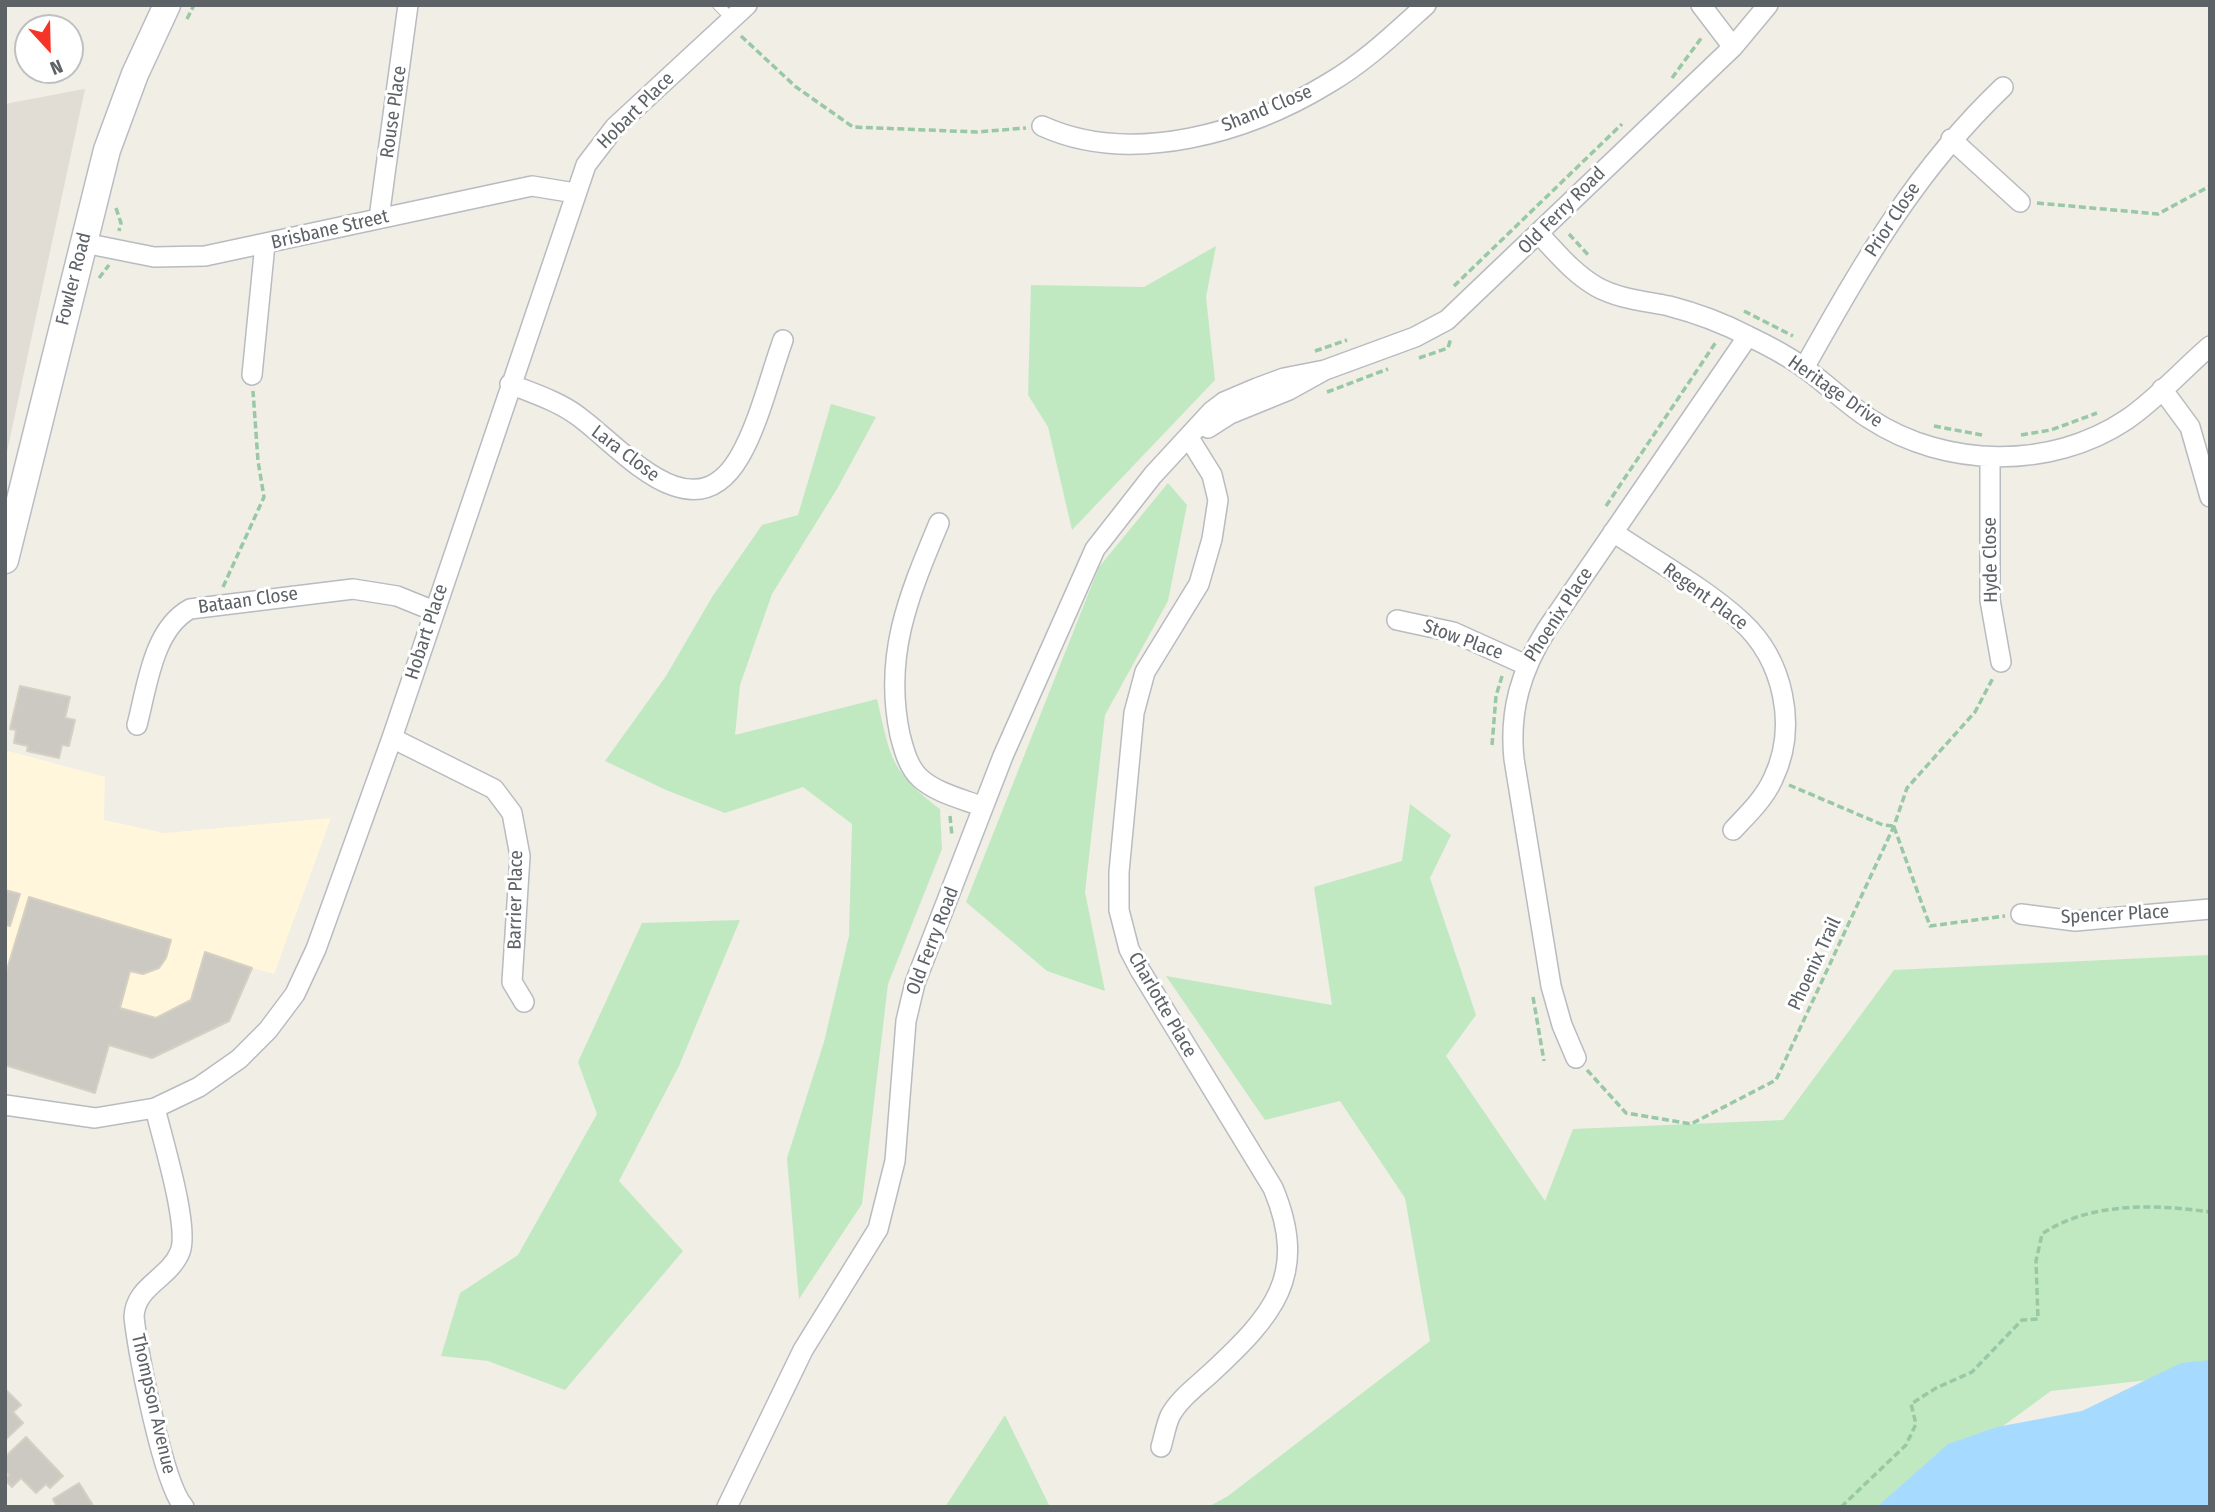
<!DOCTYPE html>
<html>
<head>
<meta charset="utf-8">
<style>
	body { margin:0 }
	#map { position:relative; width:2215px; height:1512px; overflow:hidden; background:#f0eee5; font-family:"Fira Sans Condensed",sans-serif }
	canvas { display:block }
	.frame { position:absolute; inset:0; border:7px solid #5d6267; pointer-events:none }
	.north { position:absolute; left:14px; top:14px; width:70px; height:70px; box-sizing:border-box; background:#fff; border:2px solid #bec0c2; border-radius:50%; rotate:158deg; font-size:19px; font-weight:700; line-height:28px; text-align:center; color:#5d6267 }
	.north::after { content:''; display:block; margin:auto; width:24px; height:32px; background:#f53427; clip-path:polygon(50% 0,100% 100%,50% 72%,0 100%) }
</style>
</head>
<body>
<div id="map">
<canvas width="2215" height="1512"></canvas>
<div class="frame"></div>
<div class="north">N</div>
</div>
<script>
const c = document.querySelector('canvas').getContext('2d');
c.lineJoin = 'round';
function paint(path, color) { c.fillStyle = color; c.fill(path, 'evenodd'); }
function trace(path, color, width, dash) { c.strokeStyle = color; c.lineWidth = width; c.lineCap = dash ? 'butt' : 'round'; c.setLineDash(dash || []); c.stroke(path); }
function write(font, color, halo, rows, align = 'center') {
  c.font = font + ' "Fira Sans Condensed",sans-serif'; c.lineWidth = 6; c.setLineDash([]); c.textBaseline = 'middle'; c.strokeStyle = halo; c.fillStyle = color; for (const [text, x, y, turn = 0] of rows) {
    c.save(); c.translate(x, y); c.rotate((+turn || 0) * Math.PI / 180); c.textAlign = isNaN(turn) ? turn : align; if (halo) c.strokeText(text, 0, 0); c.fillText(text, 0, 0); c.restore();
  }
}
const commercial = new Path2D(`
	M5,750L105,777L104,820L164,833L331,818L274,974L252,968L229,1021L152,1058L109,1045L95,1093L5,1065Z`);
const education = new Path2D(`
	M84,89H85L5,461V104Z`);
const green = new Path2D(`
	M1216,246L1206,297L1215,380L1072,530L1048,427L1028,395L1031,285L1144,287Z
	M831,404L876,417L837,489L772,594L740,685L735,735L877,699C891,758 889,770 940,809L942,849L888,984L862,1204L799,1299L787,1158L824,1042L849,936L852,824L803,787L725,813L666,790L605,761L666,676L712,597L762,525L798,515Z
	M1168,483L1187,505L1168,601L1105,715L1085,892L1105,991L1047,971L966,902L1099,567Z
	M1410,804L1451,835L1430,878L1476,1015L1446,1056L1545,1201L1573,1129L1783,1120L1894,970L2210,955V1373L2051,1391L1892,1507H1208L1228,1496L1430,1341L1405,1198L1340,1101L1265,1120L1166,976L1332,1005L1314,887L1402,861Z
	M740,920L679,1066L619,1181L683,1251L565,1390L488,1361L441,1356L460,1293L518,1255L597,1114L578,1062L642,923Z
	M1005,1415L1050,1507H945Z`);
const water = new Path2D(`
	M2210,1360V1507H1877L1948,1444L1997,1427L2082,1411L2181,1363Z`);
const building = new Path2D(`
	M20,686L70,697L65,718L75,720L69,746L62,745L59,758L27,751L28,746L14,743L16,730L10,729Z
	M5,890L20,894L10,926L5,925Z
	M29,897L171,940L166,958L159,968L143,974L130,971L120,1008L156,1018L191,1000L205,952L252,968L229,1021L152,1058L109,1045L95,1093L5,1065V976Z
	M5,1389L21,1405L13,1412L23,1423L5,1440Z
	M26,1437L63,1476L50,1488L46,1484L36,1493L21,1478L12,1487L5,1480L9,1475L5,1470V1457Z
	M79,1483L94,1507H57L53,1499Z`);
const path = new Path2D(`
	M187,19L194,5
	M741,36L796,87L853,127L977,132L1026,128
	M1672,78L1702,37
	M2037,203L2158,214L2210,186
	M116,208L121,223L119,231
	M1569,234L1590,257
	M99,278L109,265
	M1454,286L1622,124
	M1744,311L1793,336
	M1315,351L1347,340
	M1419,358L1448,348L1451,338
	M1327,392L1388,369
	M1934,426L1982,435
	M2021,435L2051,430L2097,413
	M1606,506L1716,342
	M223,587L264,497L258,461L253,391
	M1492,745L1496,696L1503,673
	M1789,785L1883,825L1894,826
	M950,816L952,836
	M1894,827L1930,926L2005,916
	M1533,997L1544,1061
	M1587,1070L1626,1113L1691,1124L1776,1080L1894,826L1907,788L1975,712L1994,676
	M1841,1507L1906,1445L1916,1424L1911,1404L1936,1388L1972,1372L2022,1320L2038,1319L2036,1261L2042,1234C2089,1202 2155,1204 2210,1212`);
const lane = new Path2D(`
	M718,5L732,19`);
const street = new Path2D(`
	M1701,5L1733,47
	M1042,126C1132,167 1249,132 1329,83C1365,62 1395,33 1426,5
	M1951,139L2020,202
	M379,218L408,5
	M1539,234C1557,253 1574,274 1597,287C1619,299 1645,301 1669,306C1696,313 1723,323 1748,336C1767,345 1786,355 1803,367C1826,383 1846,404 1870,419C1945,468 2051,470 2126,420C2157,399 2182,370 2210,346
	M84,243L154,257L205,256L532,186L575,193
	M1804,368C1864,262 1914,172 2003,87
	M252,375L265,244
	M510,384C532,393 558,401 578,416C621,447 693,538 740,456C759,423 770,376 783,340
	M2162,389L2190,427L2210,497
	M1208,428L1230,414L1289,390L1325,370L1415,337L1447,320L1733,47L1768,5
	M1990,457V600L2001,662
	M939,523C909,595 883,655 900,735C904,750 908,767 920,778C936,793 963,799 983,807
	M1613,532C1654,560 1705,588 1741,621C1784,660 1798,727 1773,779C1764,799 1748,814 1733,830
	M1397,620L1453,632L1526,665
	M137,725C147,687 153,629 190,609L353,589L397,596L434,611
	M392,738L494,789L512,813L520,856L512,982L524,1002
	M2021,914L2075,921L2210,909
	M1576,1058L1562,1025L1551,986L1514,759C1509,711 1521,670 1547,629L1748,336
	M5,1105L95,1118L155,1108L199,1087L239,1059L268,1030L295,994L316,949L392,738L586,165L615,127L747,5
	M155,1108C162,1138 190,1227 180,1252C169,1279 135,1286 134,1317C138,1352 163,1484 184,1507
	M1161,1447C1164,1437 1166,1425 1170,1416C1179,1399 1197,1386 1211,1373C1272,1316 1310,1276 1273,1188L1140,970L1129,949L1119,910V872L1134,713L1145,672L1199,584L1212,539L1218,500L1212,475L1189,438
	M727,1507L803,1350L878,1229L895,1161L906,1021L915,983L1003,756L1095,549L1153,475L1212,411L1224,402L1257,388L1284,378L1325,370`);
const secondary = new Path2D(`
	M5,560L107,150L135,74L167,5`);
const streetNames = [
	["Shand Close",1267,109,-22],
	["Hobart Place",636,111,-45],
	["Rouse Place",394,112,-82],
	["Old Ferry Road",1562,211,-45],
	["Prior Close",1893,220,-57],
	["Brisbane Street",330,230,-13],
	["Fowler Road",74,279,-76],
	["Heritage Drive",1835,392,35],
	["Lara Close",625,454,37],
	["Hyde Close",1991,560,-91],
	["Regent Place",1705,597,36],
	["Bataan Close",248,601,-8],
	["Phoenix Place",1559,615,-57],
	["Hobart Place",427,632,-72],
	["Stow Place",1463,640,20],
	["Barrier Place",516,900,-89],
	["Spencer Place",2115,915,-3],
	["Old Ferry Road",933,941,-69],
	["Phoenix Trail",1815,964,-65],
	["Charlotte Place",1162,1005,60],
	["Thompson Avenue",153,1404,77]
];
paint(commercial, '#fff6dc');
paint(education, '#e1ddd4');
paint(green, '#c1e9c1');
paint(water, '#a7daff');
paint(building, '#cbc9c2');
trace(building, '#d6d0c3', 2);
trace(lane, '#b8bbc0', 12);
trace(street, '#b8bbc0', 22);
trace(secondary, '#b9bcc2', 29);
trace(path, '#98c8a5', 3.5, [7, 3.5]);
trace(lane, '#fff', 10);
trace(street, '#fff', 19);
trace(secondary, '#fff', 26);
write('19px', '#5d6267', '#fff', streetNames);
</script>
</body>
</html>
